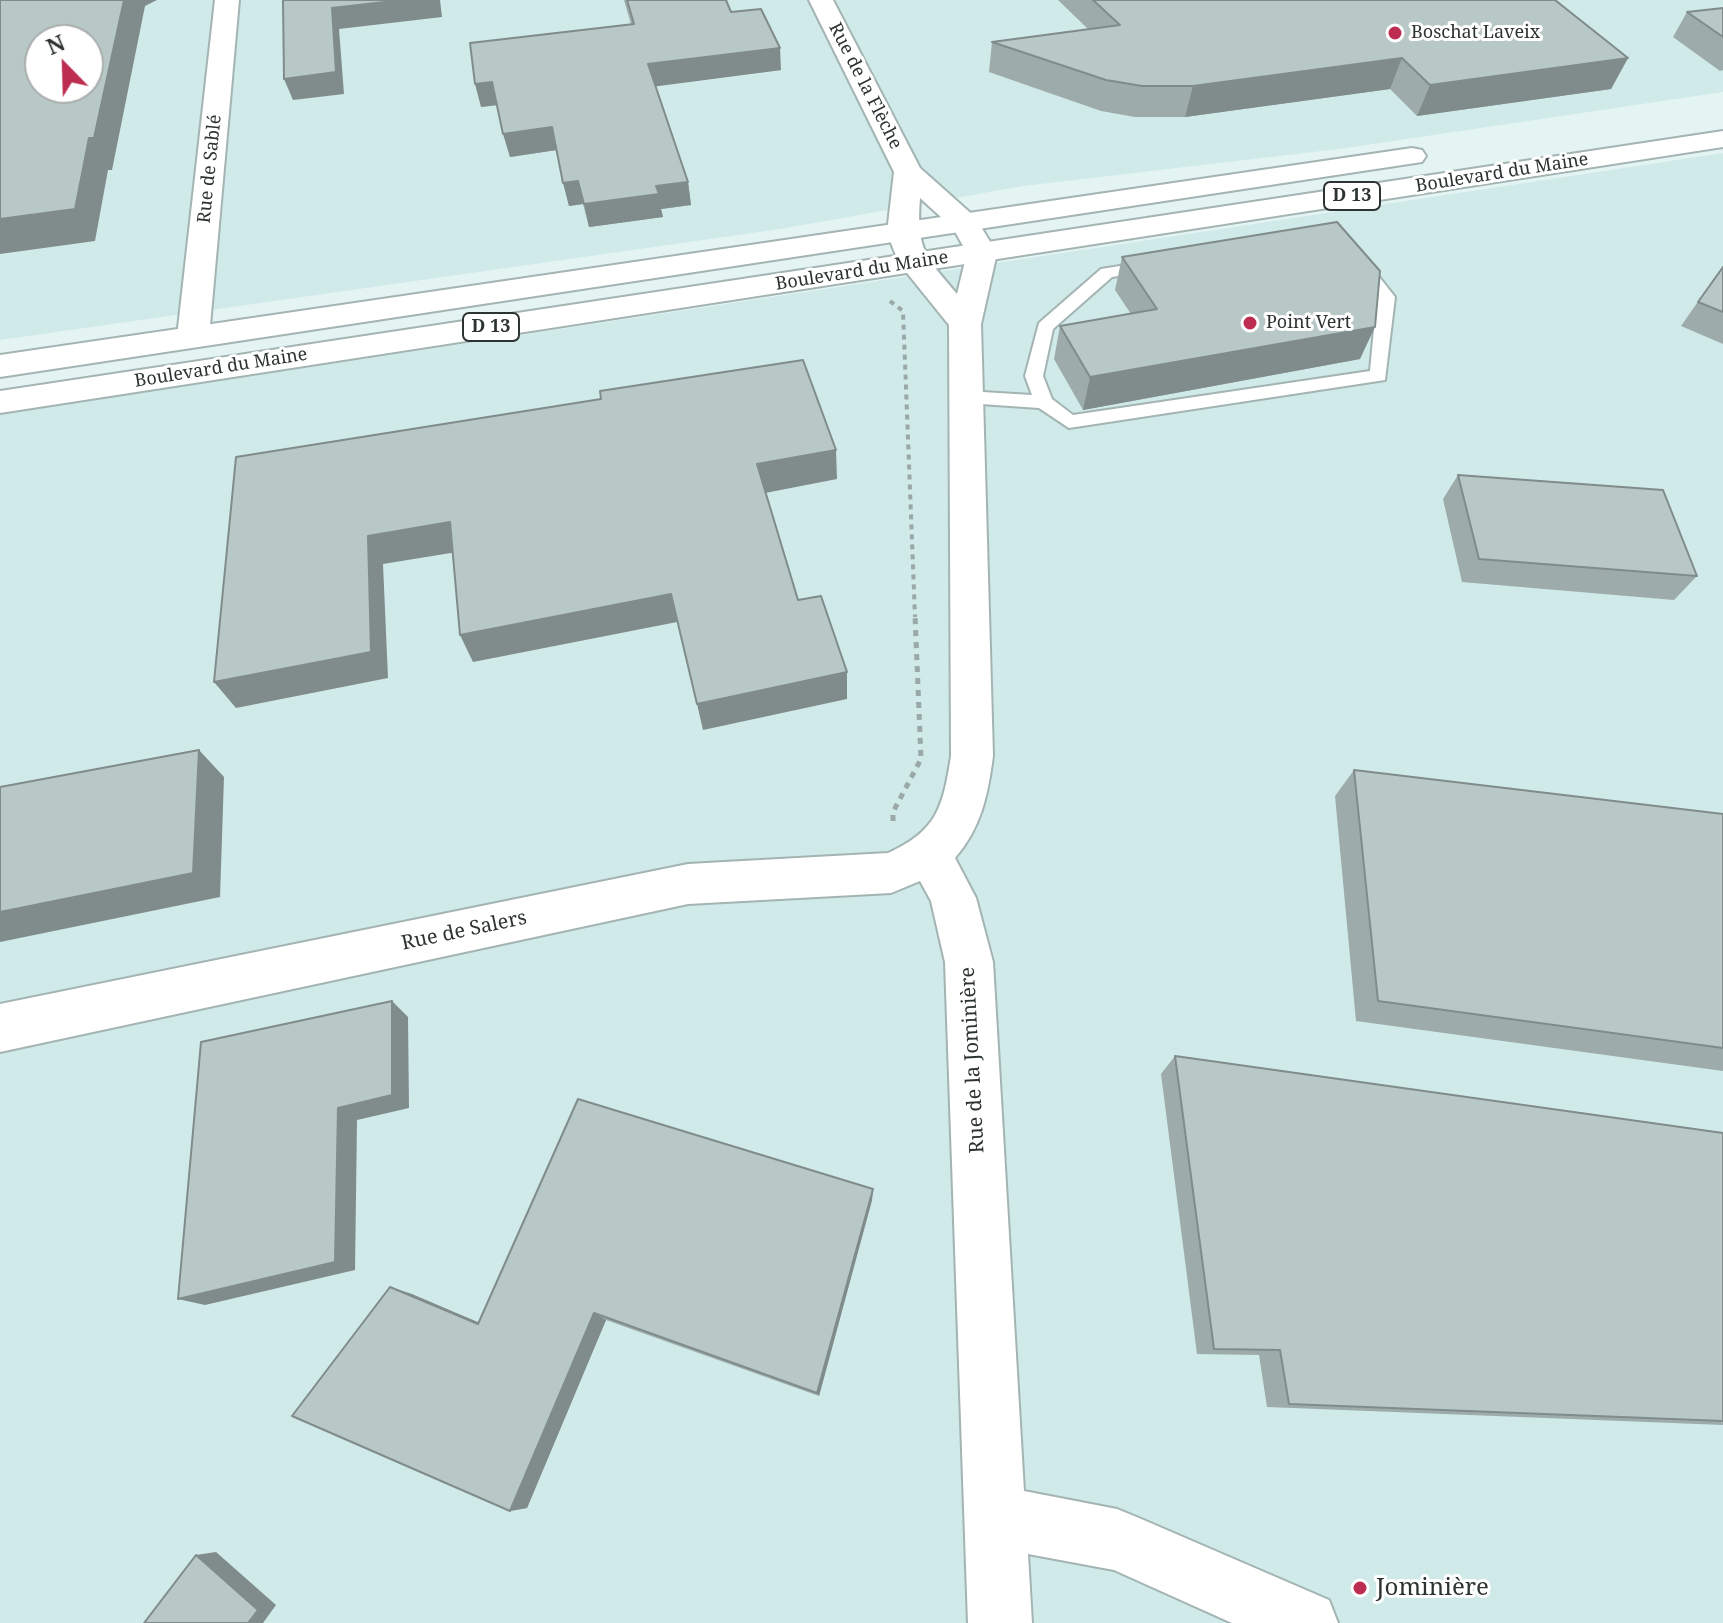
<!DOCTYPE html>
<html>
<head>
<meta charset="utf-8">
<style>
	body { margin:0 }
	#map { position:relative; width:1723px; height:1623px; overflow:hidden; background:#e3f4f3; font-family:"Noto Serif",serif }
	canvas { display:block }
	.north { position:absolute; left:24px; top:24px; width:80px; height:80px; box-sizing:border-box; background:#fff; border:2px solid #abadad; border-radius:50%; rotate:337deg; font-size:22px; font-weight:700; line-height:32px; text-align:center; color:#2c3332 }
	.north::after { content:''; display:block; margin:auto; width:28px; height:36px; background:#bd2c51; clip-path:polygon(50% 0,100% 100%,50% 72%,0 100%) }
</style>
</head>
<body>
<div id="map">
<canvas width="1723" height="1623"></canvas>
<div class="north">N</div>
</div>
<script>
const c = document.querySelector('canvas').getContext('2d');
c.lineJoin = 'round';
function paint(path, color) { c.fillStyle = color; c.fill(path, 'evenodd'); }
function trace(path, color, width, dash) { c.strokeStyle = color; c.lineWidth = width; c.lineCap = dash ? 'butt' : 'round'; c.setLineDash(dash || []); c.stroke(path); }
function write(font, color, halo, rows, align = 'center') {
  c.font = font + ' "Noto Serif",serif'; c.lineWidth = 6; c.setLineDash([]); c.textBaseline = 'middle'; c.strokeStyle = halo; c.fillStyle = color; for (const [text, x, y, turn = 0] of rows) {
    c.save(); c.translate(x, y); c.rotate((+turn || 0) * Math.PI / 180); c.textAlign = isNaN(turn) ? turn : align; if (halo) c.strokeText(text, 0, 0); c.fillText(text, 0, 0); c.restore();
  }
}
const built = new Path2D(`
	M0,0H1723V92L1339,149L1023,186L780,229L0,340ZM40,40H88V88H40Z
	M1723,153V1623H0V414Z`);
const pathFar1 = new Path2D(`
	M890,301L903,311L915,617`);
const path = new Path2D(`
	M893,821V812L921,759L915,615`);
const service = new Path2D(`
	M1359,258L1365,259L1395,297L1385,380L1069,428L1039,408L966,403L957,397L966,391L1032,395L1025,376L1039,323L1101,269L1152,261L1158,262L1160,266L1158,270L1112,277L1053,329L1043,376L1052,399L1073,415L1370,371L1377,297L1351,263Z`);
const minor = new Path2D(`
	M215,0H239L209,337L204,344L193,347L182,344L177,337Z
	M809,0H833L920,168L975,217L997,253L981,324L993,756C988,795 981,828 955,858L976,898L993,962L1024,1491L1117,1509L1139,1518L1329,1600L1338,1623H1232L1114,1570L1028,1554L1032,1623H968L945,962L931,901L920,881L891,893L688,904L0,1052V1004L688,864L888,853C937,831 943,807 951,756L949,325L899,263L887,233L894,172ZM920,198L953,228L967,253L957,294C925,256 916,249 920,198Z`);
const primary = new Path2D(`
	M1723,131V147L0,413V391Z
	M1412,148L1422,150L1426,156L1422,162L0,377V355Z`);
const wall = new Path2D(`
	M624,0H726L731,12L781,70L656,86L688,182L691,205L661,209L663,217L589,227L583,204L569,206L556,150L510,157L497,105L481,107L631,24Z
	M1058,0H1555L1628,58L1611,89L1417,116L1390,89L1185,117H1135L1101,111L989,72L992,42L1088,29Z
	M1723,8V70L1720,71L1673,37L1687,12Z
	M1122,257L1360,359L1083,410L1054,359L1060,326L1131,314L1115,290Z
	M1723,266V344L1681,326Z
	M1458,475L1697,576L1674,600L1462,582L1443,499Z
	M1354,770L1723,814V1071L1356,1021L1335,796Z
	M1175,1056L1723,1133V1425L1267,1407L1259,1355L1197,1354L1161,1074Z
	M873,1189L872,1200L819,1396L606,1320L527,1508L510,1511L390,1287L478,1322Z`);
const shadedWall = new Path2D(`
	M124,0H157L145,6L112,170H108L95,241L0,254V219L89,138Z
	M402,0H440L442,17L339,29L344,94L293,100L284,79L332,8Z
	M780,48L781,70L651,87L648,64Z
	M1402,58L1390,89L1185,117L1193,86Z
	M1628,58L1611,89L1417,116L1430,85Z
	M492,82L498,105L481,107L475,84Z
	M552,127L557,150L510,157L503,134Z
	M578,181L583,204L569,206L563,183Z
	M688,182L691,205L661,209L663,217L589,227L584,204L656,186Z
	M1375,327L1360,359L1083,410L1090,377Z
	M836,450L837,479L760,494L757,464Z
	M450,522L463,551L383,564L388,678L236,708L214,682L368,536Z
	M671,594L677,622L473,662L460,635Z
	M847,672V699L703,730L697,704Z
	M199,750L224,777L220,897L0,942V912Z
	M392,1001L408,1017L409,1108L357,1120L355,1270L205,1305L178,1299L338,1108Z
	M873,1189L872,1200L819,1396L817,1393Z
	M390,1287L412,1294L496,1330L478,1324Z
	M594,1313L606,1320L527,1508L510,1511Z
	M216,1552L276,1605L263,1623H248L196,1555Z`);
const building = new Path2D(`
	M0,0H124L94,138H89L75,209L0,219ZM40,40H88V88H40Z
	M283,0H402L332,8L336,72L284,79Z
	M627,0H726L731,12L761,9L780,48L648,64L688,182L656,186L659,194L584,204L578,181L563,183L552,127L503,134L492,82L475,84L470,43L634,24Z
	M1093,0H1555L1628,58L1430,85L1402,58L1193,86H1142L1106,80L992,42L1120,25Z
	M1723,8V37L1687,12Z
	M1337,222L1380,271L1375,327L1090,377L1060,326L1157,309L1122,257Z
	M1723,267V312L1698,302Z
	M803,360L836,450L757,464L798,600L821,596L847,672L697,704L671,594L460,635L450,522L368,536L371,652L214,682L236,457L601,399L600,391Z
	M1458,475L1663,490L1697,576L1479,559Z
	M199,750L193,873L0,912V787Z
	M1354,770L1723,814V1048L1378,1001Z
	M392,1001V1095L338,1108L335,1262L178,1299L201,1042Z
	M1175,1056L1723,1133V1421L1289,1404L1280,1350L1214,1349Z
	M578,1099L873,1189L817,1393L594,1313L510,1511L292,1416L390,1287L478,1324Z
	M196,1555L258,1610L248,1623H144Z`);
const markers = [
	[1395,33,8,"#bd2c51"],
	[1250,323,8,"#bd2c51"],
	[1360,1588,8,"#bd2c51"]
];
const farPoinames = [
	["Boschat Laveix",1411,33],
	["Point Vert",1266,323]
];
const farStreetnames = [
	["Rue de la Flèche",865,86,63],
	["Rue de Sablé",210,169,-84],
	["Boulevard du Maine",1502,173,-9],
	["Boulevard du Maine",862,271,-9],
	["Boulevard du Maine",221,368,-9]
];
const shields = [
	[1352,196,56],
	[491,327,56]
];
const shieldNames = [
	["D 13",1352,196],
	["D 13",491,327]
];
const streetNames = [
	["Rue de Salers",464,931,-12],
	["Rue de la Jominière",973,1060,-93]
];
const nearPoinames = [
	["Jominière",1376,1588]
];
paint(built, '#cfeae8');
trace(service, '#a3b4b3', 4);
trace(minor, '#a3b4b3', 4);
trace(primary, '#a3b4b3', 4);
trace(pathFar1, '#9aa8a7', 4, [5, 5]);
trace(path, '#9aa8a7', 5, [6, 6]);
paint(service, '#fff');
paint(minor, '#fff');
paint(primary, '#fff');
paint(wall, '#9dacab');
paint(shadedWall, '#808c8b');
paint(building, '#b7c8c7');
trace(building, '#808c8b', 2);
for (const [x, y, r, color] of markers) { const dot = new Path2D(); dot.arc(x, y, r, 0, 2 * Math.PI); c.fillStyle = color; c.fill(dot); trace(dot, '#fff', 3); }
write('18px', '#2c3332', '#fff', farPoinames, 'left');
write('18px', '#2c3332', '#fff', farStreetnames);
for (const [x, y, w] of shields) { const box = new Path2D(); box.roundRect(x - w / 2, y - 14, w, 28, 6); c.fillStyle = '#fff'; c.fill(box); trace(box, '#2c3332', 2); }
write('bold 18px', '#2c3332', null, shieldNames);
write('20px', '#2c3332', '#fff', streetNames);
write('24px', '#2c3332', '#fff', nearPoinames, 'left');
</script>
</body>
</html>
